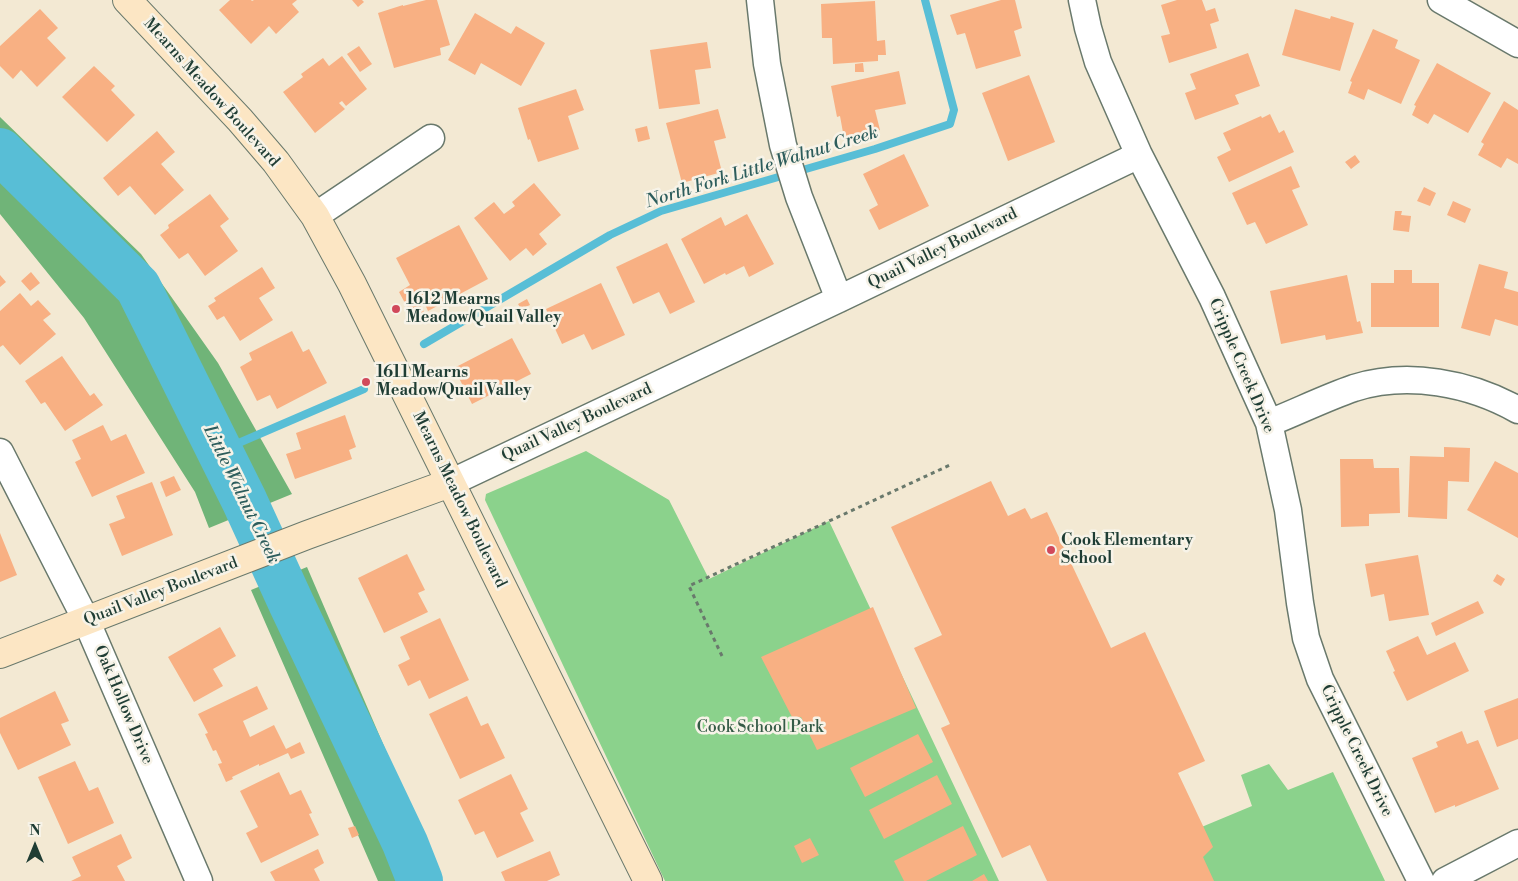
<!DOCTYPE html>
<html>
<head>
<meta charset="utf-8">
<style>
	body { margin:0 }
	#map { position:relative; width:1518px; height:881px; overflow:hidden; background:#f3e9d3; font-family:"Libre Bodoni",serif }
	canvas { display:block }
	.north { position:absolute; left:10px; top:821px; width:50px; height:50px; -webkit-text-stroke:4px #f7f3e8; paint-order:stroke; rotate:0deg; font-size:14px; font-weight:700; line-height:20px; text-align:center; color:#1f3d34 }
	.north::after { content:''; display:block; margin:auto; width:18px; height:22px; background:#1f3d34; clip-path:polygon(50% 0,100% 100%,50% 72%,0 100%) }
</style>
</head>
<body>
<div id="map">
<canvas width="1518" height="881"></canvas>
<div class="north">N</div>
</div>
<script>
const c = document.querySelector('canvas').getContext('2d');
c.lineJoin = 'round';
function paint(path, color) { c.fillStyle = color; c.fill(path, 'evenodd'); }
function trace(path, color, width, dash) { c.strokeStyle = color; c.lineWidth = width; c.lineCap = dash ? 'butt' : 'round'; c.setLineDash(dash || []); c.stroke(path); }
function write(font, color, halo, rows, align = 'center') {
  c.font = font + ' "Libre Bodoni",serif'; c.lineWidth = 5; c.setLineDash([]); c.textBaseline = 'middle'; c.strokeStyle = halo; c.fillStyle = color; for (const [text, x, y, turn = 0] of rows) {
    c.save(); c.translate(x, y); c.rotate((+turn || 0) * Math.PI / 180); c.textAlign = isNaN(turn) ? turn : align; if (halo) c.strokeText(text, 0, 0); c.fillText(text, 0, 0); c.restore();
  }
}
const green = new Path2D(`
	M586,451L669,500L709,579L829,521L999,881H665L485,500L486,494Z
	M1269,764L1288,790L1333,772L1385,881H1072L1252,806L1241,775Z`);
const forest = new Path2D(`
	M0,117L141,254L218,363L292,494L209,528L195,492L84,318L0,214Z
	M307,567L442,881H378L251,590Z`);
const stream = new Path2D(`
	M424,344L610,235L661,211L875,149L950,124L954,110L925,0
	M220,451L364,389`);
const river = new Path2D(`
	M0,151L138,287L244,500L292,605L405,843L420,881`);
const building = new Path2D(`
	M230,0H251L252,1L254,0H297L292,4L299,12L276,34L269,26L251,44L219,10Z
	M352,0H362L364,2L358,7Z
	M426,0H437L450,45L440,48L441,55L394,68L378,13L403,5V6Z
	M1001,0H1015L1022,28L1014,31L1021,56L976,69L965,33L957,35L950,15Z
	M1177,0H1202L1206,11L1215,8L1219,21L1210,24L1217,48L1169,63L1161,36L1170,34L1161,5Z
	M875,1L877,41L885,40L886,55H878V61L833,64L832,38H822L821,4Z
	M40,9L58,28L47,38L66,58L37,87L21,70L13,79L0,66V46Z
	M1295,9L1330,19L1331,16L1354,23L1340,71L1282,55Z
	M475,13L511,34L516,26L545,43L521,86L481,63L475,75L448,60Z
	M1373,29L1398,40L1395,48L1420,60L1401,104L1368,89L1364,100L1348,93L1352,82L1350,81Z
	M707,42L711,68L695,70L700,104L659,109L650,50Z
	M359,46L372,64L360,72L347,54Z
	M1248,53L1260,86L1235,95L1239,104L1195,120L1185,93L1196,89L1190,74Z
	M342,56L367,89L346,106L342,101L339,103L345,109L315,133L283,92L303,77L301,74L323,58L329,66Z
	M863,63L864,72H855V64Z
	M1437,63L1491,93L1468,133L1434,114L1428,124L1412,115L1416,106L1414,105Z
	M94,66L115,86L111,90L135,115L107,142L62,97Z
	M899,71L906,104L875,110L880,130L844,138L840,116L837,117L831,86Z
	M1029,75L1055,142L1008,161L982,93Z
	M576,89L584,110L568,116L579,149L538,162L530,139L528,140L518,108Z
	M1504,101L1518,110V164L1507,158L1501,168L1478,155L1484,144L1481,142Z
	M718,109L726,138L714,141L722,172L682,183L666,123Z
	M1270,114L1279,133L1284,130L1294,152L1229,182L1217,157L1231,150L1223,133L1261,116L1262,118Z
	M647,126L650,139L638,142L635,129Z
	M157,131L175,152L161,164L184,190L155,215L130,186L118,196L103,178Z
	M904,154L929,206L879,230L869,210L878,205L863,174Z
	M1355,155L1360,162L1351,169L1345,162Z
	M1291,166L1300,187L1292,190L1308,225L1266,244L1255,222L1247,225L1232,193Z
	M534,183L561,215L539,234L547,244L533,256L526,248L510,261L474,218L494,202L504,214L515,206L512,202Z
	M1424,187L1436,193L1430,206L1417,201Z
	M210,194L229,219L220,226L238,251L205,276L188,253L179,259L160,235L169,228L168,225Z
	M1453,201L1471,209L1465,223L1447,215Z
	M1395,211H1402L1401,215L1411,216L1409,232L1393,230Z
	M747,214L774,264L749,277L744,266L726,275L725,273L704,284L681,239L721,217L725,226Z
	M459,225L488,279L428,311L423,300L419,303L424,312L413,318L399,292L410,285L396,258Z
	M667,243L695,302L670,314L659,292L633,304L616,267Z
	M1479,264L1508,272L1504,288L1518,292V326L1495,319L1490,336L1461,328Z
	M262,267L275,288L259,298L273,320L240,341L224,316L217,320L208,306L216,301L214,298Z
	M1394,270H1412V283H1439V327H1371V283H1394Z
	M31,272L40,283L30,291L21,281Z
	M0,275L6,282L0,287Z
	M1347,275L1357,322L1360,321L1363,333L1326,340L1325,335L1281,344L1270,291Z
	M601,283L625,335L592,350L584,334L562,344L546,309Z
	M20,293L31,306L38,300L51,314L43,320L56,334L20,365L3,345L0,347V311Z
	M527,299L530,305L521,309L518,304Z
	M292,331L303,352L309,349L327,383L277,409L270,395L257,401L240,367L252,360L249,353Z
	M512,338L531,374L472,404L459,378L461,376L456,367Z
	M62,356L90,396L94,393L103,405L65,431L45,402L41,404L25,381Z
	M345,415L356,447L349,450L352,459L295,479L286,454L301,449L296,433Z
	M103,425L111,441L126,434L145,473L92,497L75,462L81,459L72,440Z
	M1444,447L1470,448L1469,482L1448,481L1447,519L1408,517L1410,456L1444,457Z
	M1340,459H1373L1374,468H1399L1400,513L1369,514V526L1341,527Z
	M1495,461L1518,473V538L1467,510Z
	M174,476L181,490L166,497L160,482Z
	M991,481L1008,516L1025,508L1031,519L1047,512L1111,648L1145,632L1205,761L1178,773L1213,847L1203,857L1214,881H1047L1030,845L1002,858L941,728L950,724L914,648L942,635L891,527Z
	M152,482L173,535L122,556L109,524L125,518L116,496Z
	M0,533L17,575L0,582Z
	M407,554L425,590L418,593L428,612L384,633L358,578Z
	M1418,555L1429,615L1389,621L1384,594L1371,597L1365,564Z
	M1497,574L1505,579L1501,586L1493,581Z
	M1478,601L1484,613L1436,636L1431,623Z
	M873,607L916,708L817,750L801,717L793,719L761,657Z
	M440,618L469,680L429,699L420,680L408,686L398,665L410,659L400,637Z
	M220,627L236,656L213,669L223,686L194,702L168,657Z
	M1418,636L1427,655L1455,642L1469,671L1407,701L1393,672L1395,671L1386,651Z
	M257,686L268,709L243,721L250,737L274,725L286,749L300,742L305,753L291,759L288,753L259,766V764L232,777L233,779L226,782L218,764L222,763L216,750L213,751L206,736L205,734L208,733L198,714Z
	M55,691L69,721L61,724L71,745L18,770L0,733V718Z
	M467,696L481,726L488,723L505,758L460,779L429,714Z
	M1518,698V739L1497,747L1484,711Z
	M1462,731L1467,744L1478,740L1499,789L1455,807V805L1435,813L1412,758L1438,747L1436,742Z
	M918,734L933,762L865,797L850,768Z
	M75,761L89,791L98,787L114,823L68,844L38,777Z
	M279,772L290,795L301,790L312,813L309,814L319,835L261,863L246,833L258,827L240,791Z
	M511,774L528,809L520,813L534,841L497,858L484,831L475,835L458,800Z
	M937,775L952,804L884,839L869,810Z
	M355,826L359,835L352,838L348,828Z
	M963,826L977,855L926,881H904L894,861Z
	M121,834L132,858L117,866L125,881H71L81,876L72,857Z
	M810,838L819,855L802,863L794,846Z
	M318,849L324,863L314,869L320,881H275L270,872Z
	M550,851L560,875L547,881H505L501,872Z
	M984,874L988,881H972Z`);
const path = new Path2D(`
	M722,656L689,586L950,465`);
const street = new Path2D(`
	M760,0L767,64L783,145L799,197L839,299
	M1082,0L1088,28L1098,62L1139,155L1212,297L1269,423L1288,510L1300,603L1306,638L1320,679L1421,881
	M1441,0L1518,44
	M315,216L431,138
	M1269,423C1297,412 1325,398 1354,388C1408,371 1470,383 1518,410
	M0,452L86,620L199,881
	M450,483L839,299L1139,155
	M1445,881L1518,843`);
const secondary = new Path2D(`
	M127,0L240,120L276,162L315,216L352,284L648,881
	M0,654L307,535L450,483`);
const markers = [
	[396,309,5,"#d1495b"],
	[366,382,5,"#d1495b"],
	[1051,550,5,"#d1495b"]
];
const streetNames = [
	["Mearns Meadow Boulevard",211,93,48],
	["Quail Valley Boulevard",943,249,-26],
	["Cripple Creek Drive",1241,366,67],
	["Quail Valley Boulevard",577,423,-25],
	["Mearns Meadow Boulevard",459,500,64],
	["Quail Valley Boulevard",161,592,-21],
	["Oak Hollow Drive",123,705,67],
	["Cripple Creek Drive",1356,751,64]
];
const poiNames = [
	["1612 Mearns",406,300],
	["Meadow/Quail Valley",406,318],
	["1611 Mearns",376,373],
	["Meadow/Quail Valley",376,391],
	["Cook Elementary",1061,541],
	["School",1061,559]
];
const parkNames = [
	["Cook School Park",760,728]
];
const waterNames = [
	["North Fork Little Walnut Creek",762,168,-17],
	["Little Walnut Creek",241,495,64]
];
paint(green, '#8bd28c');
paint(forest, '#70b478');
trace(stream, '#58bed6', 8);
trace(river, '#58bed6', 46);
paint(building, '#f8b083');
trace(street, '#69796c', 29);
trace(secondary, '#69796c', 30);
trace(path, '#69796c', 3, [4, 4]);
trace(street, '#fff', 26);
trace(secondary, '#fce6c4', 28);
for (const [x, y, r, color] of markers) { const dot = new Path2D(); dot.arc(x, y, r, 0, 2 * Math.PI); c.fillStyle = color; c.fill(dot); trace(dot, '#f7f3e8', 2); }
write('16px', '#1f3d34', '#f7f3e8', streetNames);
write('bold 16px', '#1f3d34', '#f7f3e8', poiNames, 'left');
write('16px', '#355b46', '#f7f3e8', parkNames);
write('italic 18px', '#2d5d5c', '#f7f3e8', waterNames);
</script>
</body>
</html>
